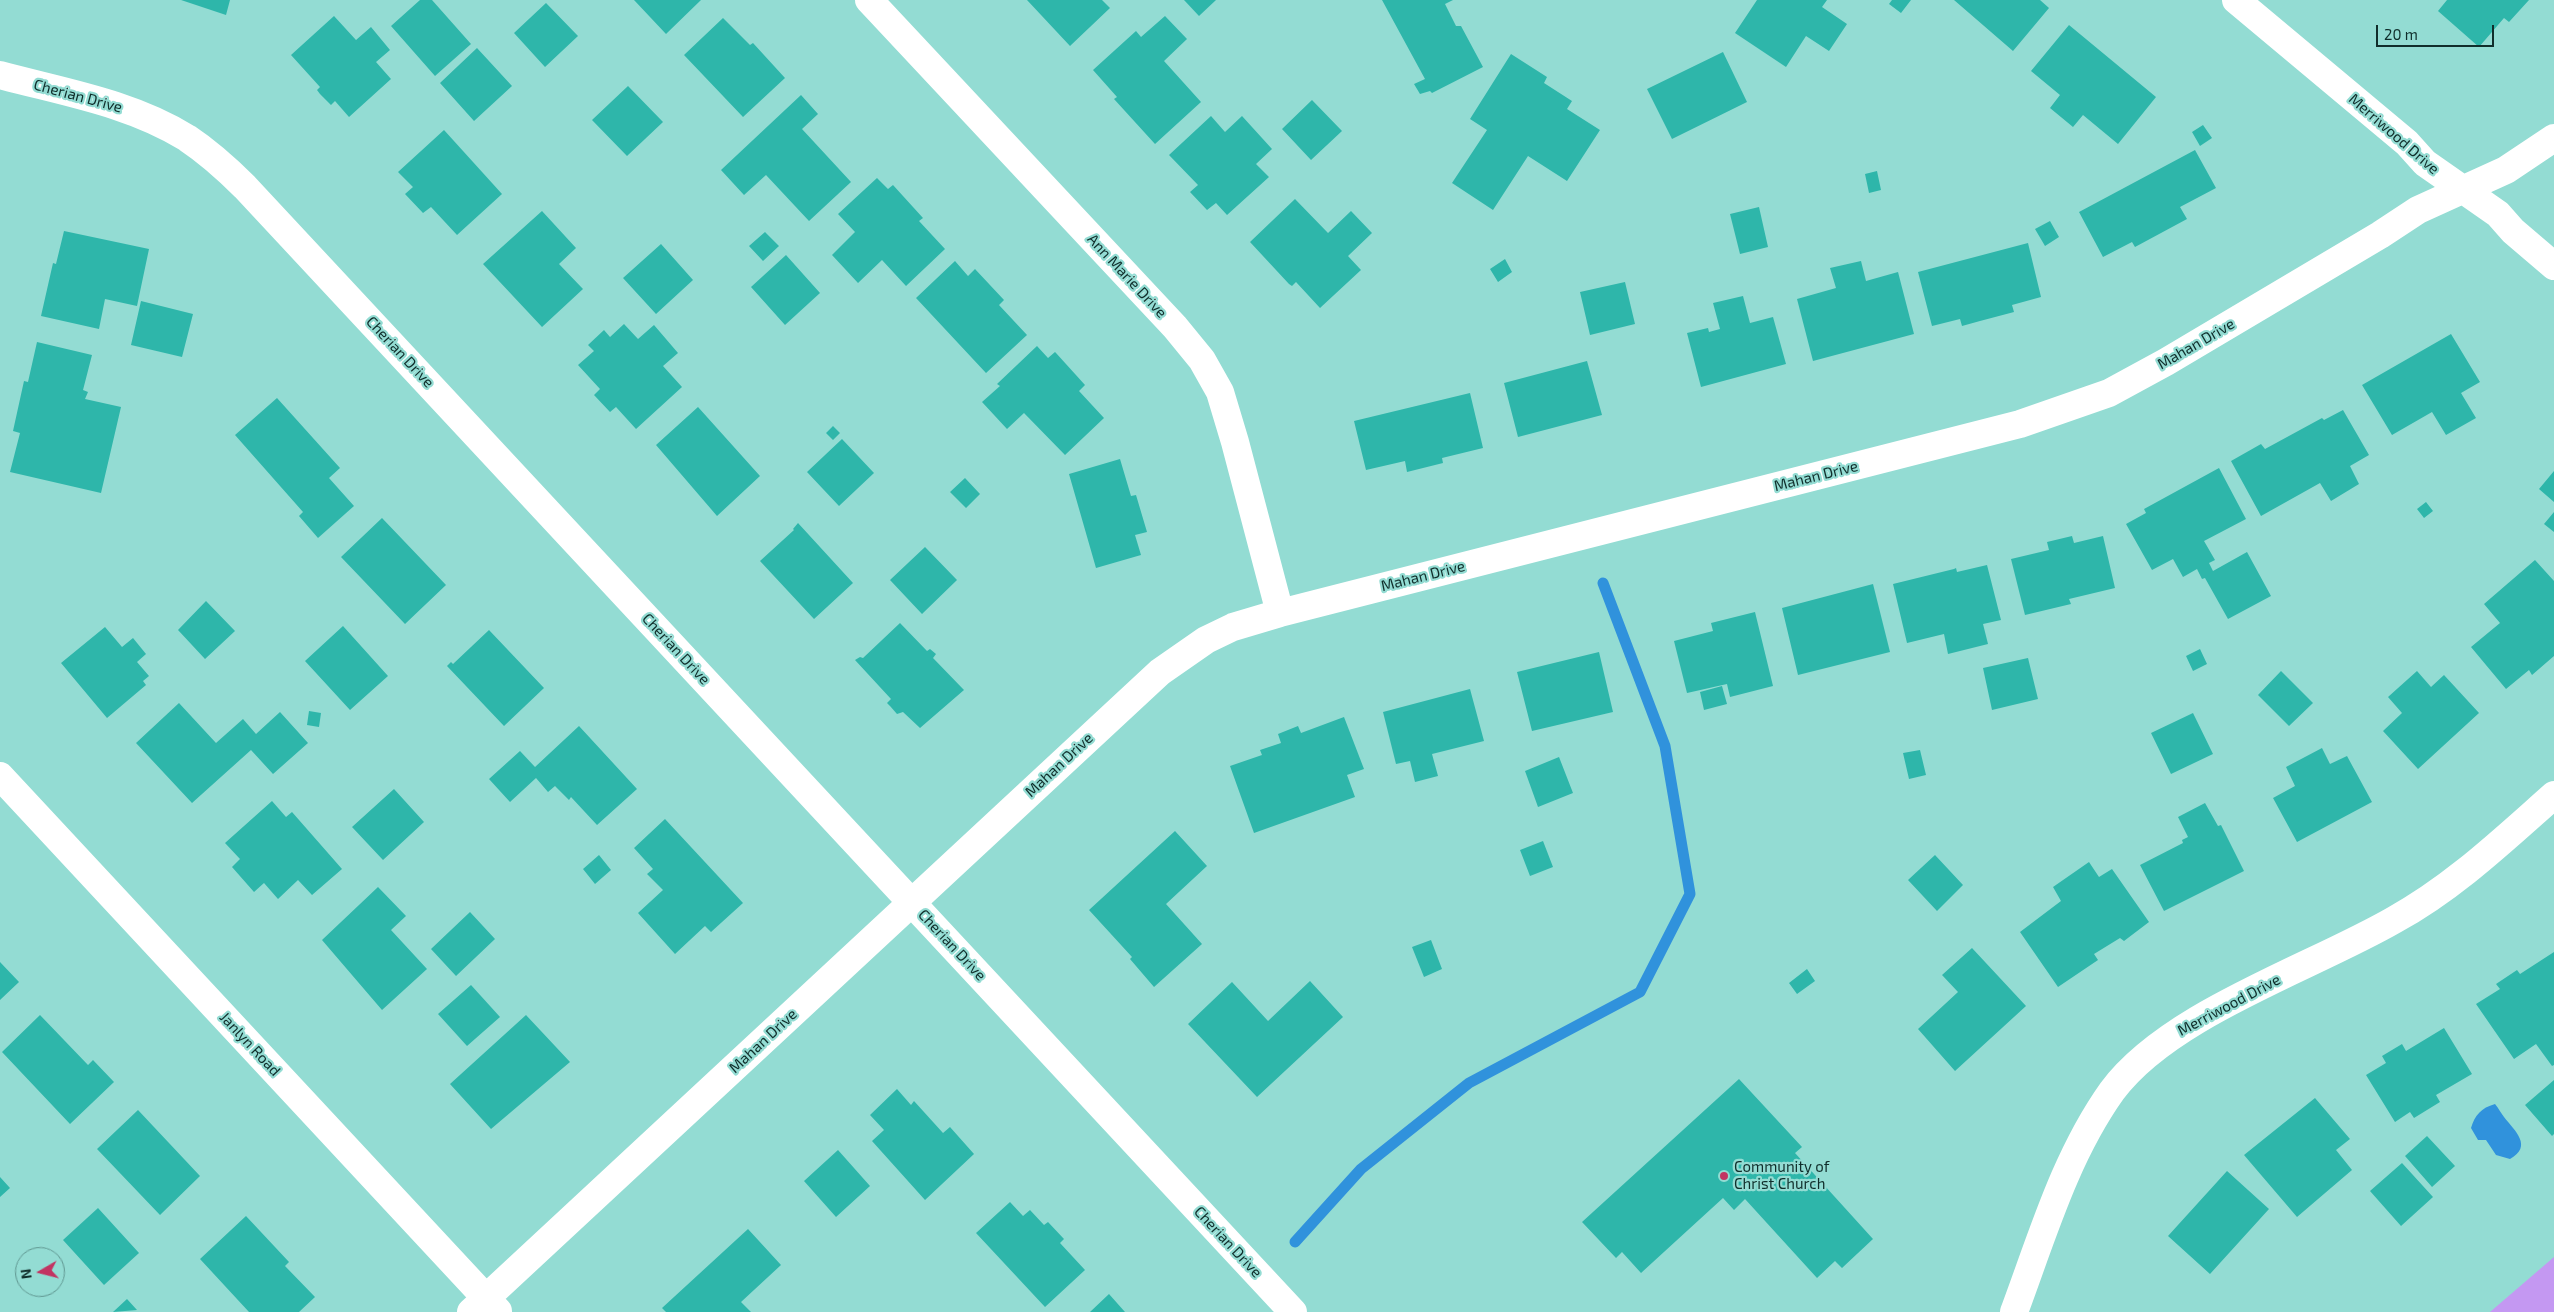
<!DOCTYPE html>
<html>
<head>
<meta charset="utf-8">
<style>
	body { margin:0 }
	#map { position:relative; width:2554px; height:1312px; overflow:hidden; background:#93dcd3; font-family:"Exo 2",sans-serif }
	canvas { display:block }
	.north { position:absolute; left:15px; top:1247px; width:50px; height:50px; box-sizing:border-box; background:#93dcd3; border:1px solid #5f9690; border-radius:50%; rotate:262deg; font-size:14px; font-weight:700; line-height:20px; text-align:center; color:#102e2b }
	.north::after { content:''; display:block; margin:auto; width:18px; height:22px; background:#c23462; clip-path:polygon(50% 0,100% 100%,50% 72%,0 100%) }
	.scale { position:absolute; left:2376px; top:25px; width:118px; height:22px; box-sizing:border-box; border:2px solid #102e2b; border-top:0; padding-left:6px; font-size:15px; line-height:18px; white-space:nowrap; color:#102e2b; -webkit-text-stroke:4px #93dcd3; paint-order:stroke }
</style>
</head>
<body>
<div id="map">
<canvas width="2554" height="1312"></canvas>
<div class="north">N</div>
<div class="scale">20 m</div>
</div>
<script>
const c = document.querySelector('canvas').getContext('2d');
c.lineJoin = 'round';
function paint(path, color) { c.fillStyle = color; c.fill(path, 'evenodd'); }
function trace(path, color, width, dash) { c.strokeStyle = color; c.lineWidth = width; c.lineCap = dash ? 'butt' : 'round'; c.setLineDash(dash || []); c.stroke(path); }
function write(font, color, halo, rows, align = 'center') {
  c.font = font + ' "Exo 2",sans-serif'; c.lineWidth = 4.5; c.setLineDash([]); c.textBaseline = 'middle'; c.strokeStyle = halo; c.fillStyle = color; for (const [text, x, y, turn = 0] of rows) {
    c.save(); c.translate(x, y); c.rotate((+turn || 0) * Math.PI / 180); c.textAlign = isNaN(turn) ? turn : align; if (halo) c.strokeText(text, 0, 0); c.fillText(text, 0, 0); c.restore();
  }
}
const green = new Path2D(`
	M2554,1257V1312H2490Z`);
const water = new Path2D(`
	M2495,1104C2499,1109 2501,1113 2504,1117C2515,1131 2533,1146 2510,1159L2496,1155L2486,1140H2478L2471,1128C2475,1115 2481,1108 2495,1104Z`);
const stream = new Path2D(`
	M1295,1242L1361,1169L1469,1083L1640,992L1690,894L1665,746L1603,583`);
const building = new Path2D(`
	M181,0H230L226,15Z
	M420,0H432L471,44L435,76L391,26Z
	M634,0H701L666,34Z
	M1027,0H1102L1110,8L1070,46Z
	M1184,0H1216L1199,16Z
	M1382,0H1453L1445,4L1456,26H1461L1483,67L1432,93L1430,91L1420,94L1414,84L1425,79Z
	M1757,0H1827L1822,7L1847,24L1829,51L1806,36L1786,67L1735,33Z
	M1892,0H1911L1901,13L1889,4Z
	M1954,0H2040L2049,8L2013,51Z
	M2447,0H2529L2509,22L2504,18L2479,47L2438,11Z
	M546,3L578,36L545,67L514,33Z
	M334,16L356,40L371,27L390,50L376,62L391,79L349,117L335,101L331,105L320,94L317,90L320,87L291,55Z
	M1165,16L1187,39L1164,61L1201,102L1155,144L1114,99L1117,97L1093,70L1136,31L1141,37Z
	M723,18L750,45L753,43L785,78L743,117L684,55Z
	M2069,25L2156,97L2118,144L2083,115L2073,127L2050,108L2060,95L2031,71Z
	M477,48L512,86L474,121L440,83Z
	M1723,52L1747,102L1672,139L1647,89Z
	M1511,54L1547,77L1544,83L1572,101L1567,109L1600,130L1567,181L1528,156L1493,210L1452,183L1487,130L1470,119Z
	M628,86L663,122L627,156L592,120Z
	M801,95L818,114L802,129L851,182L809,221L766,175L744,195L721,170Z
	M1312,100L1342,131L1311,160L1282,129Z
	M1211,116L1225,132L1242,116L1272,149L1256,164L1269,177L1227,215L1216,203L1207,210L1190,192L1198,185L1169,155Z
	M2203,125L2212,138L2200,146L2192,132Z
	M444,130L502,194L457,235L431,207L423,213L405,194L413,187L398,172Z
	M2195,150L2216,188L2180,207L2187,219L2135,247L2132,242L2103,257L2079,212Z
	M1877,171L1881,190L1869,193L1865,174Z
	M877,178L888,189L893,185L923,218L919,221L945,249L906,286L882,260L858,283L832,255L855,232L838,214Z
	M1295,199L1328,233L1351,211L1372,233L1348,256L1361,270L1320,308L1296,282L1292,286L1289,284L1250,242Z
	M1759,207L1768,247L1740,254L1730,214Z
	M542,211L576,248L559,264L583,289L542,327L483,264Z
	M2050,221L2059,237L2045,246L2035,229Z
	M64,231L149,249L137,306L105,299L99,329L41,316L53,263L56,264Z
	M765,232L779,246L763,261L749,246Z
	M2028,243L2041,297L2012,305L2014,312L1980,321L1962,326L1960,319L1932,326L1918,272Z
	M661,244L693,280L656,314L623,278Z
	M786,255L820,293L785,325L751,287Z
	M1505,259L1512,272L1498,282L1490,269Z
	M955,261L968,276L975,269L1004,300L999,305L1027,335L986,373L916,298Z
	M1861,261L1866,281L1898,272L1914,334L1813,361L1797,299L1836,288L1830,268Z
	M1625,282L1635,324L1590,335L1580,292Z
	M1743,296L1750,323L1773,317L1786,364L1701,387L1687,333L1708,328L1709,332L1720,329L1713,303Z
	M141,301L193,314L182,357L131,345Z
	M624,324L638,339L654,325L678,353L663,366L682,387L636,429L616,407L610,412L594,395L600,389L578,365L594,351L588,345L604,330L610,337Z
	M2451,334L2480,382L2461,393L2476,418L2446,435L2432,412L2392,435L2362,385Z
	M37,342L92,355L83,390L88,392L85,399L121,407L101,493L10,472L20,433L13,431L24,381L28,382Z
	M1037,346L1048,358L1055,352L1056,353L1085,385L1079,391L1104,418L1065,455L1024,413L1007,429L982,402L1000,386L997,384Z
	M1587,361L1602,415L1518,437L1504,383Z
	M1470,393L1483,448L1442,458L1443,463L1407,472L1405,461L1366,470L1354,421Z
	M277,398L340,468L329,478L354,506L318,538L299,516L303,512L235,435Z
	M698,407L760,476L717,516L656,445Z
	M2343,410L2369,455L2350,466L2359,484L2331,501L2320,483L2261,516L2231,461L2261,444L2265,449L2322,418L2324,420Z
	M833,426L840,433L833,440L826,433Z
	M842,439L874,473L839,506L807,472Z
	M1120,459L1131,496L1136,495L1147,532L1135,535L1141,555L1096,568L1069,474Z
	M2219,468L2246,519L2204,541L2215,560L2209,563L2213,571L2247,552L2271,596L2228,619L2205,578L2202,579L2197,569L2183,577L2173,559L2152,570L2126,524L2146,513L2144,509Z
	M2554,471V502L2539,489Z
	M965,478L980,494L966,508L950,492Z
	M2426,502L2433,511L2424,518L2417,509Z
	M2554,512V532L2544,524Z
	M382,518L446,585L405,624L341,557Z
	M798,523L853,583L814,619L760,561L794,530L793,529Z
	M2072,536L2074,543L2103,536L2115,588L2069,599L2071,604L2025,615L2011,559L2049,550L2047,542Z
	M925,547L957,580L922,614L890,580Z
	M2535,560L2554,581V656L2532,675L2529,670L2506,689L2471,647L2500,623L2484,604Z
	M1987,565L2001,620L1983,624L1988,644L1948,654L1944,634L1907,643L1893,584L1954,569L1956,568L1957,572Z
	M1873,584L1890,652L1798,675L1782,608Z
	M206,601L235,631L205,659L178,630Z
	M1755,612L1773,686L1730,697L1727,684L1687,693L1674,641L1713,631L1711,623Z
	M900,623L927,651L930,649L936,654L933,658L964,690L920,728L903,712L897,714L890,706L887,703L891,699L855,660L860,657L863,658Z
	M343,626L388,676L350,710L305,661Z
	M105,627L122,647L133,638L146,654L137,662L149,676L143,681L146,685L107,718L61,663Z
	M489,630L544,688L504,726L447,666L451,662L453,664Z
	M2200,649L2207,664L2193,671L2186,656Z
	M1599,652L1613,712L1532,731L1517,672Z
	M2028,658L2038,699L1992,710L1983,668Z
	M2281,671L2313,703L2289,726L2258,695Z
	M2417,671L2431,687L2444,675L2479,713L2418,769L2383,731L2402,713L2388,697Z
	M1722,686L1727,704L1704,710L1700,692Z
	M1470,689L1484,741L1432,754L1438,776L1415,782L1410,761L1396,764L1383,712Z
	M179,703L216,743L243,719L256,734L280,712L308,743L273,774L251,750L192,803L136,743Z
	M309,711L321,713L319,727L307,725Z
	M2193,713L2213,754L2171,774L2151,733Z
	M1344,717L1364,769L1347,775L1355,797L1254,833L1230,766L1262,755L1260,750L1281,743L1278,734L1298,726L1301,733Z
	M579,726L637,789L597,825L571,797L569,800L555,786L548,792L536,778L510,802L489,779L520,751L535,767Z
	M2322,748L2330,764L2347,756L2372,802L2297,842L2273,798L2295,786L2286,767Z
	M1920,750L1926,775L1909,779L1903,753Z
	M1559,757L1573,793L1538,807L1525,771Z
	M394,789L424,822L383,860L352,827Z
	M272,801L286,817L292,812L342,869L312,895L298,880L278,899L264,883L254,892L232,867L240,859L225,843Z
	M2205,803L2218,826L2221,825L2244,871L2164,911L2140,865L2183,843L2182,840L2188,837L2178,817Z
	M665,819L743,903L711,932L705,926L675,954L638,913L663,890L647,874L653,869L634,848Z
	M1175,831L1207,866L1166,904L1202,944L1154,987L1130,959L1132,957L1089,910Z
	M1543,841L1553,867L1530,876L1520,850Z
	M599,855L611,870L595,884L583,869Z
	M1935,855L1963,885L1937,911L1908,880Z
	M2089,862L2099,877L2112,869L2149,922L2124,941L2120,938L2094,954L2098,960L2058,987L2020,932L2061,901L2053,887Z
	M378,887L406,916L391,930L427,969L382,1010L322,940Z
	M470,912L495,939L456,976L431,949Z
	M1431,940L1442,969L1424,977L1412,947Z
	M1972,948L2026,1006L1955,1071L1918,1029L1958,992L1942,975Z
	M2554,952V1065L2552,1066L2536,1044L2514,1059L2476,1004L2500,989L2496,984L2517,970L2520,974Z
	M0,962L19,982L0,1000Z
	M1807,969L1815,981L1797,994L1789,983Z
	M1310,981L1343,1017L1257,1097L1188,1024L1232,982L1268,1021Z
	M471,985L500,1017L467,1046L438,1014Z
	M40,1015L88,1065L93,1060L114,1082L70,1124L2,1052Z
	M526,1015L570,1062L491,1129L450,1084Z
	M2444,1028L2472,1074L2436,1095L2440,1102L2414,1118L2410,1112L2395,1122L2366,1075L2386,1063L2382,1056L2402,1044L2406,1051Z
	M1739,1079L1802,1147L1795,1153L1873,1239L1842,1268L1835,1261L1817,1278L1745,1199L1734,1210L1723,1198L1641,1273L1622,1252L1616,1258L1582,1222Z
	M2554,1080V1134L2552,1136L2525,1105Z
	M897,1089L911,1105L914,1101L943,1133L950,1127L974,1154L925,1200L872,1141L884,1130L870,1115Z
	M2315,1098L2350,1139L2336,1150L2352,1170L2297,1217L2244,1155Z
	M138,1110L200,1176L160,1215L97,1149Z
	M2427,1136L2455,1166L2432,1187L2405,1156Z
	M838,1150L870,1186L836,1217L804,1181Z
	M2402,1163L2433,1197L2401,1226L2370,1191Z
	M2227,1171L2269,1209L2210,1274L2168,1236Z
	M0,1177L10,1188L0,1197Z
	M1010,1202L1023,1216L1030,1210L1044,1225L1048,1222L1064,1239L1060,1243L1085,1270L1045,1307L976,1233Z
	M98,1208L139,1253L104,1285L63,1240Z
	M246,1216L289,1262L285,1266L315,1297L299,1312H249L200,1259Z
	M748,1229L781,1265L741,1302L751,1312H666L662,1308Z
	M1109,1294L1125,1312H1090Z
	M127,1299L137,1310L113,1312Z`);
const street = new Path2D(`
	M869,0L1175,327L1202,360L1220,392L1235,442L1280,613
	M2236,0L2407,143L2425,163L2498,214L2513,231L2554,266
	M0,75C63,92 131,103 187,138C208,152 227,169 245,187L1293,1312
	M0,776L498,1311
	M471,1312L1160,672L1206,640L1233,627L1280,613L2020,424L2109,393L2166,362L2380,235L2418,210L2506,170L2554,138
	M2014,1312C2042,1237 2065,1157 2112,1091C2169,1014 2311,968 2394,920C2454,887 2503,840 2554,795`);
const markers = [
	[1724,1176,5,"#c23462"]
];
const streetNames = [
	["Cherian Drive",78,96,15],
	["Merriwood Drive",2394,134,41],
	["Ann Marie Drive",1127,276,47],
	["Mahan Drive",2196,344,-30],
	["Cherian Drive",400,352,47],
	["Mahan Drive",1816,476,-14],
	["Mahan Drive",1423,576,-14],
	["Cherian Drive",676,649,47],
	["Mahan Drive",1059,765,-43],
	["Cherian Drive",952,945,47],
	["Merriwood Drive",2229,1005,-28],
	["Mahan Drive",763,1041,-43],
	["Janlyn Road",250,1044,47],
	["Cherian Drive",1228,1242,47]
];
const poiNames = [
	["Community of",1734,1167],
	["Christ Church",1734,1184]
];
paint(green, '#c498f2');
paint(water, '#3092dc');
trace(stream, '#3092dc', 11);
paint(building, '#2eb6aa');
trace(street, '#fff', 28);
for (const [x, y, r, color] of markers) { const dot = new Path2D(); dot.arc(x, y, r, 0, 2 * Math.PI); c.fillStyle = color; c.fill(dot); trace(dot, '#93dcd3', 2); }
write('15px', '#102e2b', '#93dcd3', streetNames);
write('15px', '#102e2b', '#93dcd3', poiNames, 'left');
</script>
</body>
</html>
